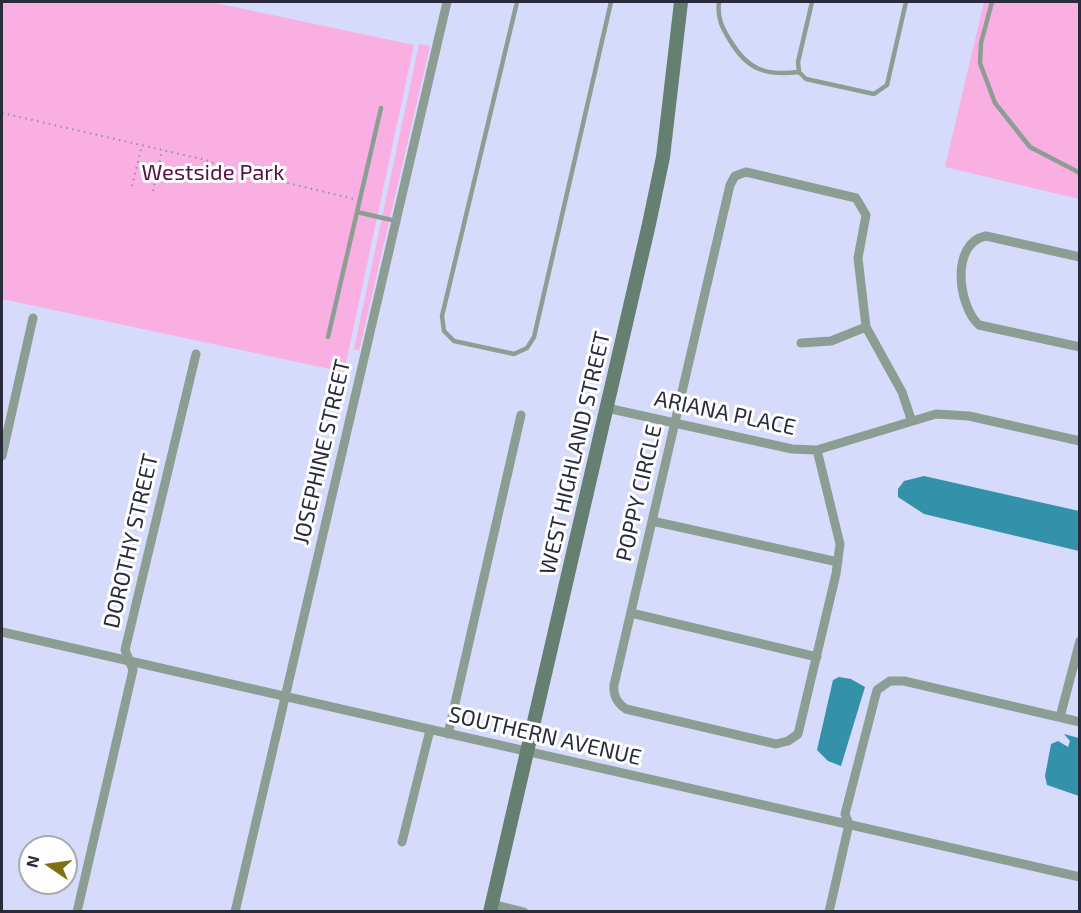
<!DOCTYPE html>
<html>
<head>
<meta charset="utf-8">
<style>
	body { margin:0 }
	#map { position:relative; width:1081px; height:913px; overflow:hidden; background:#d6dbfb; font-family:"Exo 2",sans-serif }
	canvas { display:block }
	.frame { position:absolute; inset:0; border:3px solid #292b3b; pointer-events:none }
	.north { position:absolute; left:18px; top:835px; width:60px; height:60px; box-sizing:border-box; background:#fefefe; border:2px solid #a9aab0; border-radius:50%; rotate:283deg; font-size:16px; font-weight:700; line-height:24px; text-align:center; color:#292b3b }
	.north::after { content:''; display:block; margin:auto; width:21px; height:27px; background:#807110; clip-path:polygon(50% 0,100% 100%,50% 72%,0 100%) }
</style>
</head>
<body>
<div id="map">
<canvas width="1081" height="913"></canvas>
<div class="frame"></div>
<div class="north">N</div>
</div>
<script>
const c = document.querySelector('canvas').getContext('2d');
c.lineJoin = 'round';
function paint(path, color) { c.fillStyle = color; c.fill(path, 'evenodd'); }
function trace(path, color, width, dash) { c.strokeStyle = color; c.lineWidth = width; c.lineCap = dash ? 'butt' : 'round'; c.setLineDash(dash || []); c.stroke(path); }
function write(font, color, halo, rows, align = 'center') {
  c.font = font + ' "Exo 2",sans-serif'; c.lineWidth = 6; c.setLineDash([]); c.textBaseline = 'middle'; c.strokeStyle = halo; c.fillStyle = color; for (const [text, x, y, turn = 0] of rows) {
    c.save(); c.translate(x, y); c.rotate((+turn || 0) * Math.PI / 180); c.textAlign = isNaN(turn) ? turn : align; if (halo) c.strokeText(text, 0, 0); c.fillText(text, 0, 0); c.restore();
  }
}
const green = new Path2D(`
	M2,2H211L414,45L344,372L2,299Z
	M984,2H1079V199L945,167Z
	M419,44L430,46L359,351L354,349Z`);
const water = new Path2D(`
	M924,476L1079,511V551L924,514L898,497V489L904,481Z
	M839,677L851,679L865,687L841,766L828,761L817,750L833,680Z
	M1064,734L1079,738V796L1047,785L1045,776L1051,744L1058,741L1068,747L1070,741Z`);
const path = new Path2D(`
	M2,113L206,160L229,169L354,199
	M132,186L142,145
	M153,191L162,150`);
const lane = new Path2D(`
	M517,2L442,316L444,331L454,341L514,354L527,348L534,337L611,2
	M719,2C717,18 722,28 731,42C748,70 766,76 799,72
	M812,2L798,62L799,72L806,79L874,94L887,85L906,2
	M992,2L981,43L980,63L995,103L1030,147L1080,173
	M357,212L381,108
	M328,337L357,212L396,221`);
const street = new Path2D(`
	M1080,257L986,236C950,243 958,306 979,325L1080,347
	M801,343L831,341L866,327
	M607,408L792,449L817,450L936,414L969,416L1080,441
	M817,450L840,544L836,574L798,734L788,741L776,744L626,709C617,703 613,696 614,685L730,185L735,176L746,172L856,198L866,215L858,258L866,327L902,392L911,419
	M2,456L33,318
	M652,521L838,562
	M631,613L817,657
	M2,632L1080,877
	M1060,717L1080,641
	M448,734L521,415
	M402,842L430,730
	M492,904L524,912
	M77,912L133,670L125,650L196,354
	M235,912L447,2
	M829,912L849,824L845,814L877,690L890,681H904L1080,722`);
const secondary = new Path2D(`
	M490,912L649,224L663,157L681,2`);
const parkNames = [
	["Westside Park",213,173]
];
const streetNames = [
	["ARIANA PLACE",725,413,12],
	["JOSEPHINE STREET",322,452,-77],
	["WEST HIGHLAND STREET",575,453,-77],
	["POPPY CIRCLE",639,493,-77],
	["DOROTHY STREET",131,541,-77],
	["SOUTHERN AVENUE",545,736,13]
];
paint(green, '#f9afe1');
paint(water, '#3491aa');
trace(path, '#8d91aa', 2, [1.5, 4.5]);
trace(lane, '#8c9e93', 4.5);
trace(street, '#8c9e93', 9);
trace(secondary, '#657f70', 14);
write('22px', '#551145', '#fefefe', parkNames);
write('22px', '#292b3b', '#fefefe', streetNames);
</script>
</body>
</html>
